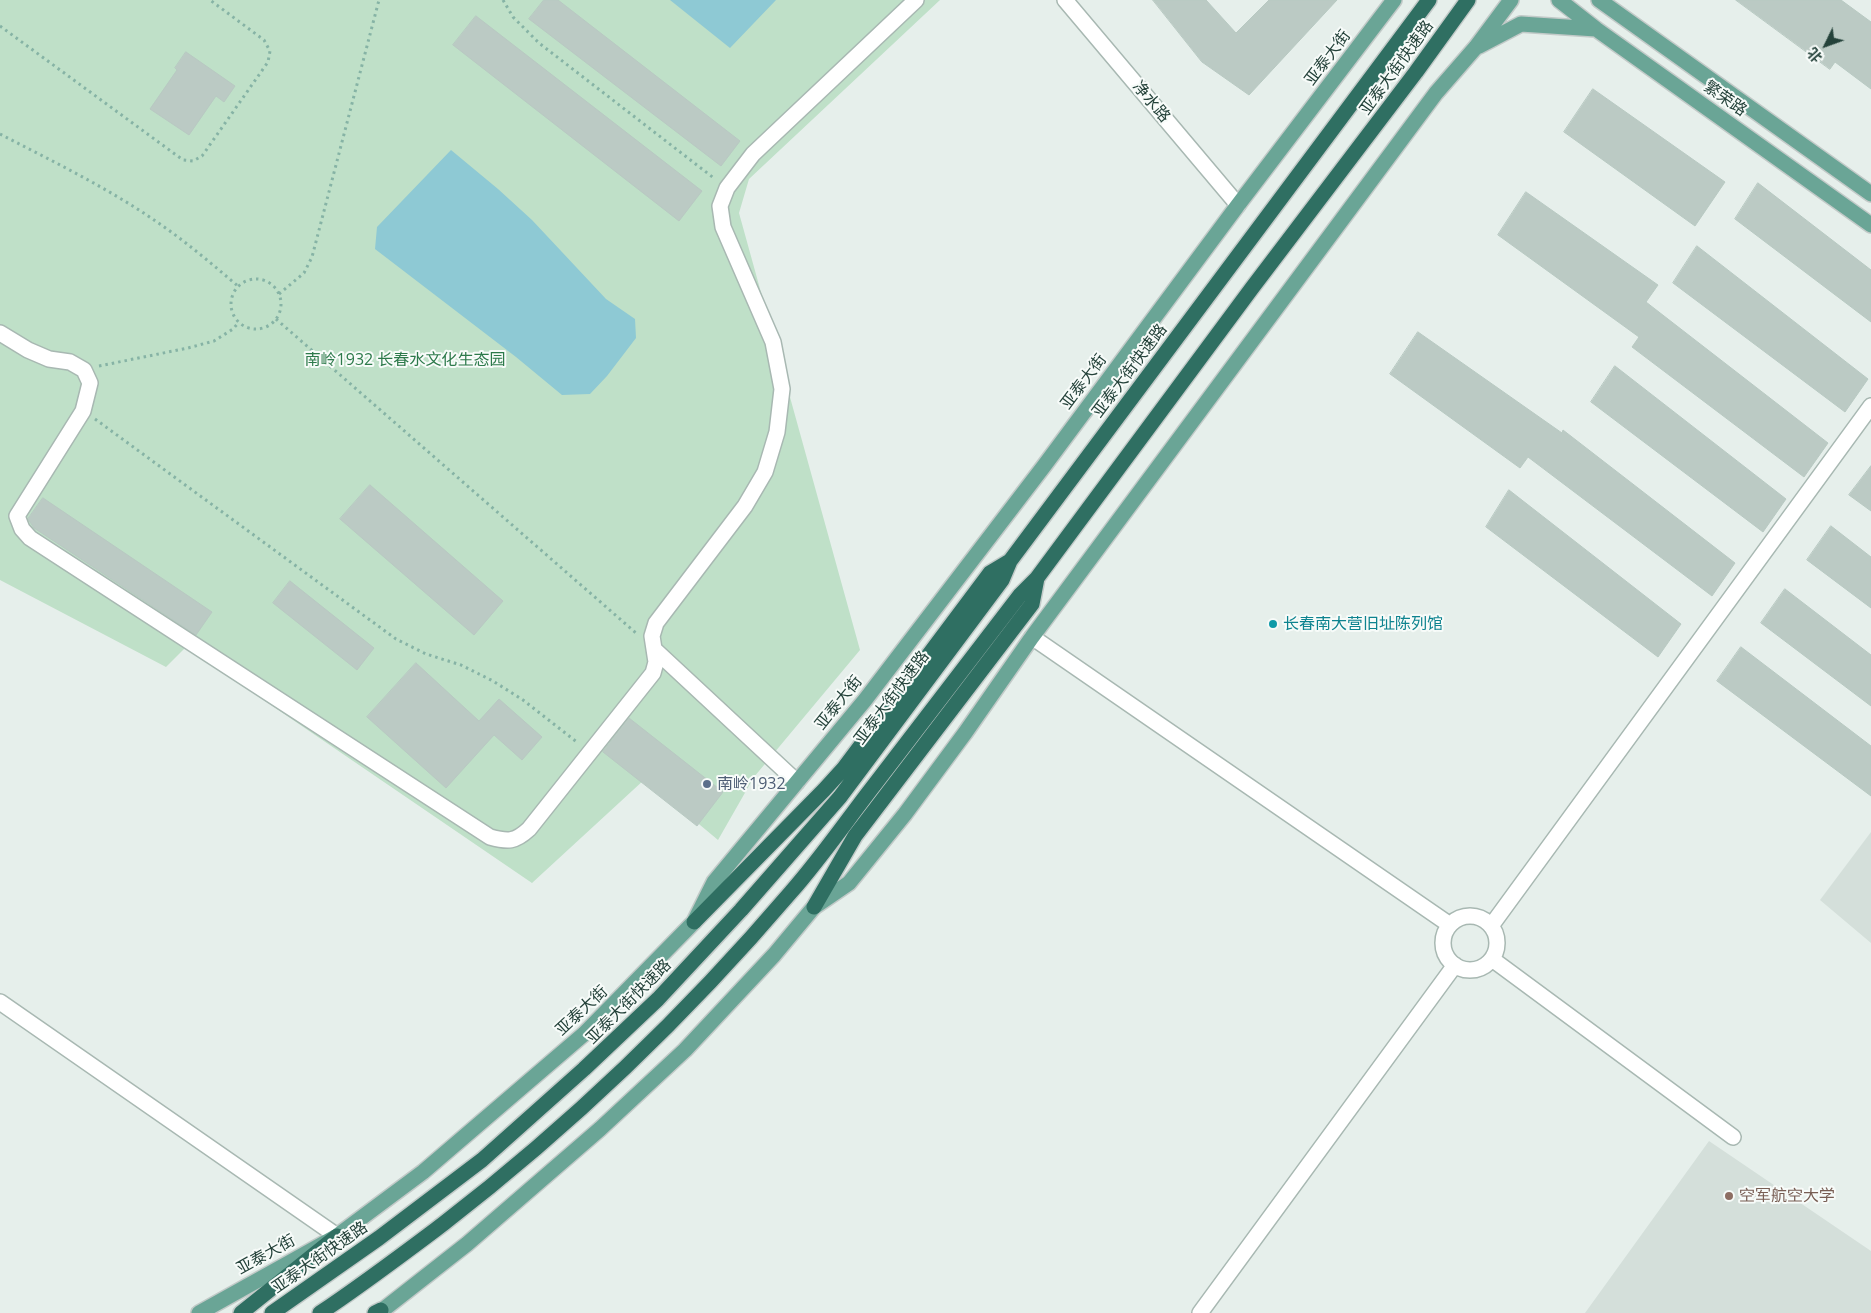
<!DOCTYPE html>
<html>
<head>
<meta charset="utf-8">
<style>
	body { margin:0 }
	#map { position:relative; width:1871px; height:1313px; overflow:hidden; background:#e6efeb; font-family:"Open Sans","Noto Sans SC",sans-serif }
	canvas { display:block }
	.north { position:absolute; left:1801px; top:20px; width:50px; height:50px; -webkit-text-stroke:4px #f7fbf9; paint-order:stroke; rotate:228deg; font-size:14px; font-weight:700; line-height:20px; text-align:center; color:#24423a }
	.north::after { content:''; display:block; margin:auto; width:18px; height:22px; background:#24423a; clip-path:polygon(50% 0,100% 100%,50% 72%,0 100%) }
</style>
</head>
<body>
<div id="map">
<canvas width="1871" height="1313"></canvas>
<div class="north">北</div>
</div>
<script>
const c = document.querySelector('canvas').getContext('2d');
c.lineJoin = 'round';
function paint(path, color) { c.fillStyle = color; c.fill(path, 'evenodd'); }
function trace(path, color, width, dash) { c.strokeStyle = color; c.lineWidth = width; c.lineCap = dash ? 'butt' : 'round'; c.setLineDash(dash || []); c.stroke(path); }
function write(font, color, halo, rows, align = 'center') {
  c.font = font + ' "Open Sans","Noto Sans SC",sans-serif'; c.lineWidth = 4; c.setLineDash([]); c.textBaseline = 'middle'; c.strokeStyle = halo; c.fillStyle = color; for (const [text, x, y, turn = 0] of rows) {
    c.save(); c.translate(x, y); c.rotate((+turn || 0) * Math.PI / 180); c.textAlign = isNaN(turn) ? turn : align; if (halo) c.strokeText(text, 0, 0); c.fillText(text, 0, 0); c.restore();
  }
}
const built = new Path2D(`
	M1871,832V943L1820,900Z
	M1709,1141L1871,1251V1313H1585Z`);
const green = new Path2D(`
	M0,0H940L749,179L739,213L860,650L754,777L718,840L645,779L532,883L186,647L166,667L0,580Z`);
const water = new Path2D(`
	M670,0H776L730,48Z
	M451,150L498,189L532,220L606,299L635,319L636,338L607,376L590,394L562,395L516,357L375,249L377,227Z`);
const building = new Path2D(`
	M544,0H558L740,141L721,166L529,19Z
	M1153,0H1206L1236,33L1269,0H1337L1249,95L1202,62Z
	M1736,0H1841L1871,22V89L1835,62L1830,69Z
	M476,16L702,191L679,221L453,45Z
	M186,52L235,86L224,102L216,96L189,135L150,109L177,70L175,68Z
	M1593,89L1725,182L1695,226L1564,132Z
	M1758,183L1871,270V322L1735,219Z
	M1526,192L1658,285L1646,302L1828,443L1804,477L1632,347L1639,337L1498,235Z
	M1697,246L1868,379L1845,412L1673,283Z
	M1418,332L1562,433L1563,430L1735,563L1712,596L1528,457L1520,468L1390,374Z
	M1615,366L1786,499L1763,532L1591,402Z
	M1871,466V511L1849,495Z
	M370,485L503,601L474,635L340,519Z
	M1509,490L1681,624L1658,657L1486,527Z
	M43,498L212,612L196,635L34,528L28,519Z
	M1831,526L1871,557V608L1807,560Z
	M290,581L374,648L357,670L273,603Z
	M1785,589L1871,655V706L1761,623Z
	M1741,647L1871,746V796L1717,681Z
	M416,663L479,721L499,699L542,737L522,760L494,735L446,788L367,717Z
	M629,718L723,792L697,826L603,752Z`);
const path = new Path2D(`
	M503,0L513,17L539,43L715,179
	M0,26L183,160L193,161L202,156L268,62L270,51L264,40L210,0
	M0,134C52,161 106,187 154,220C184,240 212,264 239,287
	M231 304a25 25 0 1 1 50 0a25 25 0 1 1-50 0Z
	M279,294L304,273L312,257L379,0
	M276,319L636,633
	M99,366L188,348L214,341L233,329L239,322
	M95,419L396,639L426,654L461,665L493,681L523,700L578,743`);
const minor = new Path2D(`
	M1065,0L1238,205
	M0,333L28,350L49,359L70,362L84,370L90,383L83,411L17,516L22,529L30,538L490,837C508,842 515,842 529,829L653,673L656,662L652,636L656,623L745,506L765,472L777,432L782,389L773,342L723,227L720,206L727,188L753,154L916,0
	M1032,637L1450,925
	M654,649L797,782
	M1443 943a27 27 0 1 1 54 0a27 27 0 1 1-54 0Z
	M1491,926L1871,406
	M1492,959L1733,1137
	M0,1002L337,1236
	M1200,1313L1455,965`);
const major = new Path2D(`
	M1559,0L1596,29L1871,225
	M1599,0L1871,194
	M1479,46L1521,24L1596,29
	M199,1313L337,1236L423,1172L584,1034L694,922L714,882L865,700L1044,466L1238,205L1394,0
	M379,1313L467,1244L600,1129L685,1050L774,955L814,907L849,883L905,814L965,733L1032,637L1436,93L1476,47L1511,0`);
const highway = new Path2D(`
	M814,907L855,836L1032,604L1037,578
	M694,922L824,790L844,768L990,573L1010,561
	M241,1313L337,1236
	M272,1313L379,1238L482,1160L584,1069L658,999L741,910L840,797L1002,580L1010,561L1429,0
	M320,1313C362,1285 403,1254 443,1224C570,1126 687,1014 791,892C821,858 847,820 875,784C923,721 971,658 1020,595L1037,578L1252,288L1416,72L1468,0
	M375,1313L381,1310`);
const markers = [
	[1273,624,5,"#0f9aa8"],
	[707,784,5,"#5c6f8a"],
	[1729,1196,5,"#8d6e63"]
];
const streetNames = [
	["亚泰大街",1328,58,-53],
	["亚泰大街快速路",1397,68,-54],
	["繁荣路",1725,99,35],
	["净水路",1151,102,50],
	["亚泰大街快速路",1130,371,-53],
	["亚泰大街",1084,382,-53],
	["亚泰大街快速路",892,698,-53],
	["亚泰大街",839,703,-51],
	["亚泰大街快速路",629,1002,-45],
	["亚泰大街",582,1011,-43],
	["亚泰大街",266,1255,-29],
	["亚泰大街快速路",320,1258,-35]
];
const parkNames = [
	["南岭1932 长春水文化生态园",405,360]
];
const cultureNames = [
	["长春南大营旧址陈列馆",1283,624]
];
const serviceNames = [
	["南岭1932",717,784]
];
const educationNames = [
	["空军航空大学",1739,1196]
];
paint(built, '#d4dfda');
paint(green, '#bfe0c8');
paint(water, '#8ec9d4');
paint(building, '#bbcac4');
trace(building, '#b8c9c2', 1);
trace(minor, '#a8b8b2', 18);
trace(major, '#c2cac8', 18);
trace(highway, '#c2cac8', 18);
trace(path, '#86b3a5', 3, [2.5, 4]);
trace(minor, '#fff', 15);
trace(major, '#6aa596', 15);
trace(highway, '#2f6f62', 15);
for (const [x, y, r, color] of markers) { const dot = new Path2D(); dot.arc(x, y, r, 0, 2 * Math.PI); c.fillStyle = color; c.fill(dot); trace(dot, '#f7fbf9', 2); }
write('16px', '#24423a', '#f7fbf9', streetNames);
write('16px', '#2d7a4b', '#f7fbf9', parkNames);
write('16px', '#0d838f', '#f7fbf9', cultureNames, 'left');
write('16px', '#4e5e75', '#f7fbf9', serviceNames, 'left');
write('16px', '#785e54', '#f7fbf9', educationNames, 'left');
</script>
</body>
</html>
